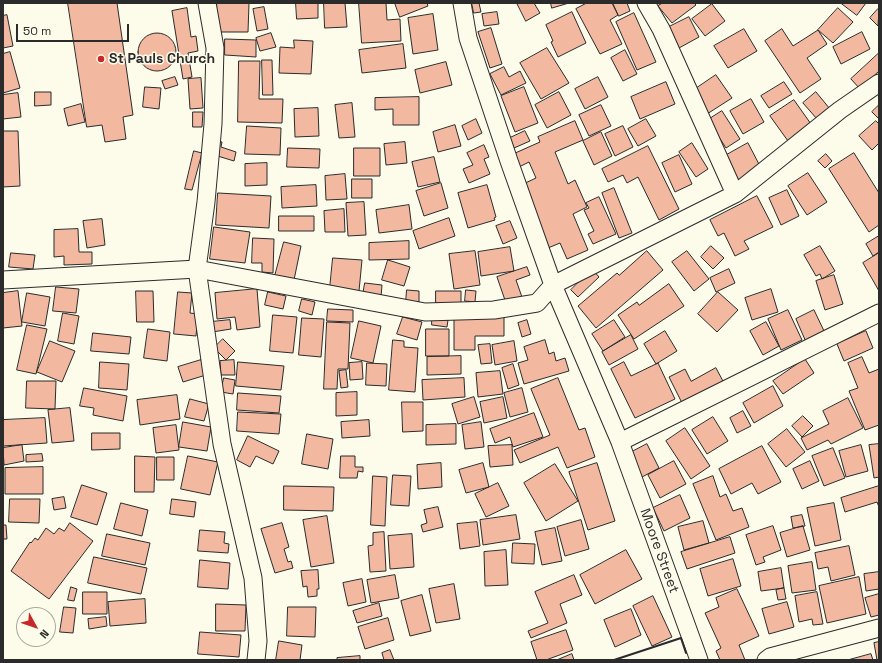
<!DOCTYPE html>
<html>
<head>
<meta charset="utf-8">
<style>
	body { margin:0 }
	#map { position:relative; width:882px; height:663px; overflow:hidden; background:#fdfbea; font-family:"Space Grotesk",sans-serif }
	canvas { display:block }
	.frame { position:absolute; inset:0; border:4px solid #2b2b2b; pointer-events:none }
	.north { position:absolute; left:16px; top:607px; width:40px; height:40px; box-sizing:border-box; background:#fdfbea; border:1px solid #a9a89e; border-radius:50%; rotate:130deg; font-size:11px; font-weight:700; line-height:16px; text-align:center; color:#2b2b2b }
	.north::after { content:''; display:block; margin:auto; width:14px; height:18px; background:#c62828; clip-path:polygon(50% 0,100% 100%,50% 72%,0 100%) }
	.scale { position:absolute; left:16px; top:24px; width:113px; height:18px; box-sizing:border-box; border:2px solid #2b2b2b; border-top:0; padding-left:5px; font-size:12px; line-height:14px; white-space:nowrap; color:#2b2b2b; -webkit-text-stroke:3px #fdfbea; paint-order:stroke }
</style>
</head>
<body>
<div id="map">
<canvas width="882" height="663"></canvas>
<div class="frame"></div>
<div class="north">N</div>
<div class="scale">50 m</div>
</div>
<script>
const c = document.querySelector('canvas').getContext('2d');
c.lineJoin = 'round';
function paint(path, color) { c.fillStyle = color; c.fill(path, 'evenodd'); }
function trace(path, color, width, dash) { c.strokeStyle = color; c.lineWidth = width; c.lineCap = dash ? 'butt' : 'round'; c.setLineDash(dash || []); c.stroke(path); }
function write(font, color, halo, rows, align = 'center') {
  c.font = font + ' "Space Grotesk",sans-serif'; c.lineWidth = 3; c.setLineDash([]); c.textBaseline = 'middle'; c.strokeStyle = halo; c.fillStyle = color; for (const [text, x, y, turn = 0] of rows) {
    c.save(); c.translate(x, y); c.rotate((+turn || 0) * Math.PI / 180); c.textAlign = isNaN(turn) ? turn : align; if (halo) c.strokeText(text, 0, 0); c.fillText(text, 0, 0); c.restore();
  }
}
const building = new Path2D(`
	M68,3H117L133,115L123,117L126,139L105,142L102,125L87,127Z
	M217,3H249L248,32H217Z
	M296,3H318V18L297,19Z
	M324,3H345L347,27L325,28Z
	M359,3H386L387,20L400,19L401,41L362,43Z
	M395,3H427L428,6L400,17Z
	M472,3H479L481,12L474,13Z
	M517,3H534L540,13L526,21Z
	M551,3H569L552,8Z
	M587,3H612L618,15L610,20L622,44L600,54L576,9Z
	M613,3H627L630,11L619,16Z
	M663,3H694L696,5L672,23L658,6Z
	M841,3H866L857,15Z
	M712,4L725,21L705,36L692,19Z
	M264,7L268,29L257,31L253,9Z
	M187,8L191,37L196,36L198,51L188,53L192,77L183,79L172,11Z
	M838,8L853,22L833,43L818,30Z
	M878,9L879,10L878,26L870,18Z
	M497,12L499,24L484,26L482,14Z
	M572,12L586,43L558,57L551,42L553,41L546,25Z
	M634,13L656,62L637,70L616,22Z
	M433,14L438,50L413,54L408,18Z
	M7,15L13,46L3,48V16Z
	M689,17L699,37L679,48L669,27Z
	M491,28L502,64L490,68L478,32Z
	M744,29L757,51L728,68L714,46Z
	M782,29L793,46L818,30L827,44L807,58L821,79L800,93L765,41Z
	M862,32L870,49L841,64L833,47Z
	M271,33L276,47L260,51L256,38Z
	M138 52a19 19 0 1 1 38 0a19 19 0 1 1-38 0Z
	M225,39L256,40V57L225,55Z
	M294,40L313,41L311,74L279,73L280,47L294,48Z
	M403,44L406,68L362,73L359,50Z
	M547,48L569,83L541,99L520,63Z
	M625,50L637,74L623,81L611,58Z
	M10,52L20,88L3,93V54Z
	M879,53V71L860,89L851,79Z
	M262,60H272L273,95H263Z
	M239,61H260L259,99H283L282,123L238,122Z
	M446,62L452,85L420,93L415,70Z
	M504,67L509,77L520,71L526,83L501,95L490,74Z
	M716,75L732,98L707,114L691,92Z
	M175,77L178,85L165,89L162,81Z
	M598,77L608,97L585,109L575,89Z
	M201,78L203,108L190,109L188,79Z
	M666,82L675,104L640,119L631,97Z
	M784,82L792,94L769,108L761,96Z
	M145,87L161,88L159,109L143,107Z
	M524,87L538,123L515,132L501,96Z
	M35,92H51V105L35,106Z
	M559,92L571,115L547,128L535,105Z
	M816,92L830,109L817,119L803,103Z
	M18,93L21,117L3,119V95Z
	M419,97V125H393V109L375,110V98Z
	M751,99L764,122L743,134L730,111Z
	M794,100L811,124L788,141L770,116Z
	M352,103L355,137L339,138L335,105Z
	M81,104L85,122L68,126L64,109Z
	M601,105L611,126L589,136L579,115Z
	M879,105V119L872,112Z
	M318,108L319,136L295,137L294,109Z
	M722,111L740,139L726,148L708,120Z
	M193,112H203L202,127H193Z
	M476,119L482,133L468,140L462,126Z
	M646,119L656,136L638,146L628,129Z
	M575,121L583,140L555,152L568,184L575,180L587,207L573,214L588,250L567,259L560,243L548,248L521,185L536,178L529,162L519,167L513,154L540,142L538,137Z
	M876,121L879,124V143L872,150L859,136Z
	M455,125L461,146L438,152L433,132Z
	M247,126L281,128L280,155L245,154Z
	M623,126L633,147L615,156L605,134Z
	M3,131H18L20,186L3,187Z
	M525,131L530,141L514,148L510,138Z
	M601,132L612,156L594,165L583,141Z
	M215,140L222,142L221,147L236,152L234,161L211,154Z
	M405,142L407,163L386,165L384,144Z
	M692,143L708,169L696,177L679,152Z
	M748,143L761,168L736,182L723,157Z
	M484,145L489,157L484,159L490,174L469,183L463,169L473,165L467,153Z
	M648,146L679,209L659,220L638,177L627,183L623,175L608,182L602,169Z
	M288,148L320,149L319,168L287,167Z
	M354,148H380V176H354Z
	M194,151L202,153L192,190L185,189Z
	M854,153L879,193V225L869,232L829,169Z
	M826,154L832,161L825,168L818,161Z
	M679,155L692,184L675,192L662,163Z
	M434,157L440,182L418,187L412,162Z
	M267,163V185L245,186V164Z
	M808,173L827,202L807,215L788,186Z
	M345,174L347,199L326,200L325,176Z
	M352,179H372V198H352Z
	M441,183L448,208L424,216L416,191Z
	M316,185L317,206L282,208L281,187Z
	M487,185L496,217L494,218L495,220L468,228L458,193Z
	M614,188L632,233L619,238L602,193Z
	M787,190L799,216L781,225L769,198Z
	M218,193L271,196L269,228L216,225Z
	M757,196L773,227L744,241L749,249L735,256L724,233L718,236L710,220Z
	M599,197L616,234L593,244L588,234L594,231L584,210L589,208L586,203Z
	M364,202L366,235L348,236L346,203Z
	M409,205L412,229L379,233L376,210Z
	M344,209L345,232H325L324,211Z
	M279,216H314V231H279Z
	M449,218L455,236L419,249L413,231Z
	M102,219L105,245L87,248L83,221Z
	M510,221L517,238L503,244L496,226Z
	M214,227L250,232L245,263L210,259Z
	M78,229L79,252H92V264L64,265V256L54,257V230Z
	M879,236V252L873,256L866,244Z
	M253,238L274,239L273,273L262,272V263H252Z
	M409,241V259L369,260V243Z
	M284,242L301,246L294,280L275,276Z
	M711,246L724,258L713,269L701,257Z
	M820,246L835,271L822,279L820,274L816,276L804,255Z
	M510,247L514,271L481,276L478,252Z
	M475,251L480,285L454,289L449,254Z
	M647,251L663,270L596,328L578,306L617,273L619,275Z
	M687,251L709,279L694,291L672,262Z
	M11,253L35,255L33,269L9,267Z
	M879,253V291L863,263Z
	M333,258L362,260L359,291L330,288Z
	M388,260L410,267L404,286L382,280Z
	M527,267L530,275L516,280L523,300L507,306L497,277Z
	M592,269L599,277L578,297L571,290Z
	M729,269L735,283L716,292L710,278Z
	M834,275L843,304L825,310L816,281Z
	M365,283L382,285L381,297L363,295Z
	M669,284L684,306L634,339L618,315L637,302L639,305Z
	M56,287L79,289L76,313L53,311Z
	M257,289L260,327L237,330L235,317L217,319L215,293Z
	M771,289L778,312L752,320L745,298Z
	M407,290L419,291V302H406Z
	M466,290L476,291L475,302L465,301Z
	M18,291L22,326L3,328V293Z
	M136,291H153L154,322H137Z
	M436,291H461V303H436Z
	M178,292L192,293L190,313L198,314L196,336L174,334Z
	M268,292L286,296L283,309L265,305Z
	M718,292L738,310L717,332L698,314Z
	M27,293L50,297L45,326L22,322Z
	M302,299L315,302L312,315L299,311Z
	M328,309L353,310V322L327,321Z
	M788,310L802,340L781,350L768,319Z
	M814,310L825,333L806,342L796,319Z
	M63,313L79,316L74,344L58,341Z
	M273,315L297,317L293,353L270,351Z
	M403,317L422,322L417,340L397,334Z
	M504,317V336H475V350H454V318Z
	M302,318L324,319L321,357L299,355Z
	M432,318L448,320L447,327L432,325Z
	M230,320L231,329L212,332L211,322Z
	M527,320L531,334L522,337L518,323Z
	M614,320L625,337L603,351L592,334Z
	M359,321L381,326L373,363L351,358Z
	M327,322L350,323L348,369H338L337,389H324Z
	M766,322L779,346L763,355L750,331Z
	M27,325L47,329L36,374L17,370Z
	M148,329L170,332L167,361L144,358Z
	M426,329H449V356H426Z
	M665,331L677,351L656,364L644,344Z
	M866,331L873,348L844,361L837,344Z
	M93,333L131,337L129,354L91,351Z
	M631,335L638,349L609,365L602,352Z
	M223,339L235,351L226,360L214,348Z
	M393,340L404,341V347L418,348L415,392L389,390Z
	M545,340L549,354L554,352L556,361L565,358L569,371L524,384L518,363L528,360L524,347Z
	M50,341L75,351L62,382L37,372Z
	M514,341L517,361L495,365L492,345Z
	M490,344L492,363L481,364L478,345Z
	M461,356V374L427,375V357Z
	M862,357L869,373L879,369V425L865,430L849,391L858,388L848,363Z
	M805,359L814,373L783,394L773,381Z
	M201,360L206,375L183,382L178,367Z
	M234,360L235,375H221L220,361Z
	M100,362L129,364L127,390L99,388Z
	M238,362L284,366L281,390L236,386Z
	M362,362L363,379L350,380L349,363Z
	M624,362L631,376L658,363L675,399L635,418L611,369Z
	M367,363L387,364L386,386L366,385Z
	M513,364L519,385L508,389L502,368Z
	M716,368L724,383L683,405L669,377L685,369L691,381Z
	M346,370L348,387L341,388L339,371Z
	M500,371L503,394L478,397L476,373Z
	M224,378L235,380L233,394L221,392Z
	M464,378L465,397L423,400L422,380Z
	M558,378L579,430L585,428L595,457L567,468L558,447L520,463L514,450L550,435L531,389Z
	M27,381H56L55,409L26,408Z
	M773,386L783,406L754,423L743,403Z
	M84,388L127,396L123,421L93,415L94,408L80,406Z
	M522,388L528,412L510,417L504,393Z
	M357,392V415L336,416V393Z
	M238,393L281,396L279,413L237,410Z
	M177,395L180,419L140,425L137,400Z
	M474,397L480,417L458,424L452,404Z
	M503,397L507,418L484,423L480,402Z
	M848,398L863,428L831,444L828,440L807,450L801,438L829,424L823,411Z
	M190,399L209,404L204,421L185,417Z
	M402,402H423V431L403,432Z
	M70,408L74,441L52,443L48,410Z
	M743,411L751,426L737,433L730,418Z
	M238,412L281,414L279,434L237,431Z
	M534,413L543,437L513,447L510,437L495,443L490,429Z
	M803,416L813,426L802,437L792,426Z
	M713,417L728,441L707,454L692,430Z
	M45,418L47,443L3,446V420Z
	M369,420L370,436L342,438L341,422Z
	M183,422L211,427L207,451L179,447Z
	M481,422L484,447L465,449L462,425Z
	M456,424V444L426,445V425Z
	M176,425L179,450L156,453L153,428Z
	M685,428L710,466L691,479L666,441Z
	M787,429L805,452L786,467L768,444Z
	M92,433H120V449L92,450Z
	M307,434L333,439L328,469L302,464Z
	M248,436L279,451L273,464L256,456L250,467L237,460Z
	M647,444L659,468L642,477L630,453Z
	M879,444V477L874,478L869,445Z
	M22,445L24,461L4,465L3,448Z
	M512,445L513,465L490,467L488,446Z
	M861,445L868,471L846,477L839,451Z
	M762,446L781,482L758,494L752,483L731,494L719,469Z
	M833,448L845,478L824,486L812,456Z
	M42,454L43,461L26,462V455Z
	M135,456L155,457L154,492H135Z
	M188,456L218,462L210,495L181,489Z
	M341,456H355V467H363V472L358,471L357,478H340Z
	M157,457H174V480H157Z
	M674,461L686,484L660,498L648,475Z
	M810,461L819,481L802,489L793,469Z
	M441,463L442,487L418,489L417,465Z
	M483,463L489,487L466,493L459,470Z
	M597,463L615,521L588,530L569,472Z
	M555,464L578,501L546,521L524,483Z
	M43,467V494H5V468Z
	M393,475L411,476L409,506L391,505Z
	M373,476L387,477L385,526L371,525Z
	M713,476L720,497L726,494L733,511L742,508L749,527L716,540L693,484Z
	M498,483L509,506L486,517L475,494Z
	M82,485L107,493L97,525L71,517Z
	M284,486L334,487L333,511L284,510Z
	M879,486V507L877,502L845,512L841,498Z
	M680,495L690,518L664,531L653,508Z
	M64,497L66,508L54,510L52,499Z
	M10,499H40L39,523L9,522Z
	M172,499L196,502L194,517L170,514Z
	M121,503L148,510L142,536L114,529Z
	M834,503L841,540L815,546L807,508Z
	M438,507L443,527L423,532L421,525L427,523L424,510Z
	M516,515L520,539L483,545L480,520Z
	M802,515L805,526L793,528L791,517Z
	M327,516L334,563L311,567L303,520Z
	M581,520L589,549L565,556L557,527Z
	M703,521L709,543L684,550L678,527Z
	M477,522L480,546L460,549L457,524Z
	M70,523L93,541L49,599L11,571L30,542L31,543L35,538L38,540L46,528L54,534L59,528L64,531Z
	M282,523L289,547L284,549L288,562L291,561L293,568L275,573L261,529Z
	M3,525H6L7,539H3Z
	M773,526L781,550L763,557L765,562L756,565L746,535Z
	M803,526L810,550L787,557L780,533Z
	M555,528L562,561L542,565L535,532Z
	M200,530L225,532L224,543L229,544L228,553L198,551Z
	M384,532L386,571L370,572L368,546L373,545V533Z
	M107,534L150,543L145,565L102,556Z
	M412,534L414,567L390,569L388,536Z
	M730,537L735,553L687,569L681,552Z
	M513,543L535,544L534,564L512,563Z
	M849,546L855,575L831,581L828,567L818,569L815,553Z
	M506,550L508,585L485,586L484,552Z
	M626,550L642,579L595,604L580,575Z
	M94,557L147,568L141,594L88,583Z
	M733,559L741,586L708,596L700,569Z
	M200,560L230,563L228,589L198,587Z
	M812,562L816,590L792,593L788,566Z
	M781,568L784,588L761,591L758,572Z
	M318,570L319,589H317V596L308,597L307,586L303,587L301,571Z
	M879,572V589L866,591L864,574Z
	M395,575L399,598L371,603L367,580Z
	M574,575L582,595L560,604L567,623L531,638L528,631L548,623L535,592Z
	M859,577L866,614L827,623L819,586Z
	M362,579L366,602L348,606L343,583Z
	M454,584L460,619L436,623L429,589Z
	M71,587L77,589L74,601L68,600Z
	M784,588L786,599L778,600L776,590Z
	M737,589L759,636L739,645L745,660H720L716,651L721,648L705,613L719,607L716,598Z
	M83,592H107V614H83Z
	M817,592L823,624L813,625L812,619L799,622L795,596Z
	M879,594V615L871,617L865,598Z
	M422,595L431,631L410,636L401,601Z
	M653,596L672,637L652,646L633,606Z
	M145,599L146,623L110,626L108,602Z
	M787,602L794,627L769,634L762,609Z
	M379,603L382,616L357,623L353,611Z
	M216,604L246,605L245,631H216Z
	M64,607L76,608L73,633L60,632Z
	M288,607H316L315,637L287,636Z
	M631,609L641,635L615,647L604,620Z
	M106,617L107,626L89,629L88,619Z
	M388,618L394,640L365,649L358,627Z
	M566,630L573,650L546,660H537L531,642Z
	M200,632L241,635L239,657L198,654Z
	M279,641L302,645L300,660H276Z
	M879,642V660H877L874,643Z
	M390,650L394,660H384L382,653Z
	M572,654L574,660H557Z
	M871,654L873,660H848Z
	M360,656V660H337V658Z`);
const minor = new Path2D(`
	M207,3L215,48L213,124L206,202L197,269L222,444L253,578L258,641L256,660
	M462,3L468,38L509,161L553,285L620,442L699,660
	M646,3L661,29L735,194
	M3,280L197,269L425,312L494,310L537,303L553,285L735,194L840,110L879,83
	M620,442L879,313
	M766,660L770,657L879,628`);
const wall = new Path2D(`
	M614,660L681,638L686,653`);
const markers = [
	[101,59,4,"#c62828"]
];
const poiNames = [
	["St Pauls Church",109,59]
];
const streetNames = [
	["Moore Street",659,551,70]
];
paint(building, '#f2b8a0');
trace(building, '#2b2b2b', 1);
trace(minor, '#2b2b2b', 19);
trace(minor, '#fdfbea', 17);
trace(wall, '#2b2b2b', 2);
for (const [x, y, r, color] of markers) { const dot = new Path2D(); dot.arc(x, y, r, 0, 2 * Math.PI); c.fillStyle = color; c.fill(dot); trace(dot, '#fdfbea', 1.5); }
write('bold 14px', '#2b2b2b', '#fdfbea', poiNames, 'left');
write('14px', '#2b2b2b', '#fdfbea', streetNames);
</script>
</body>
</html>
